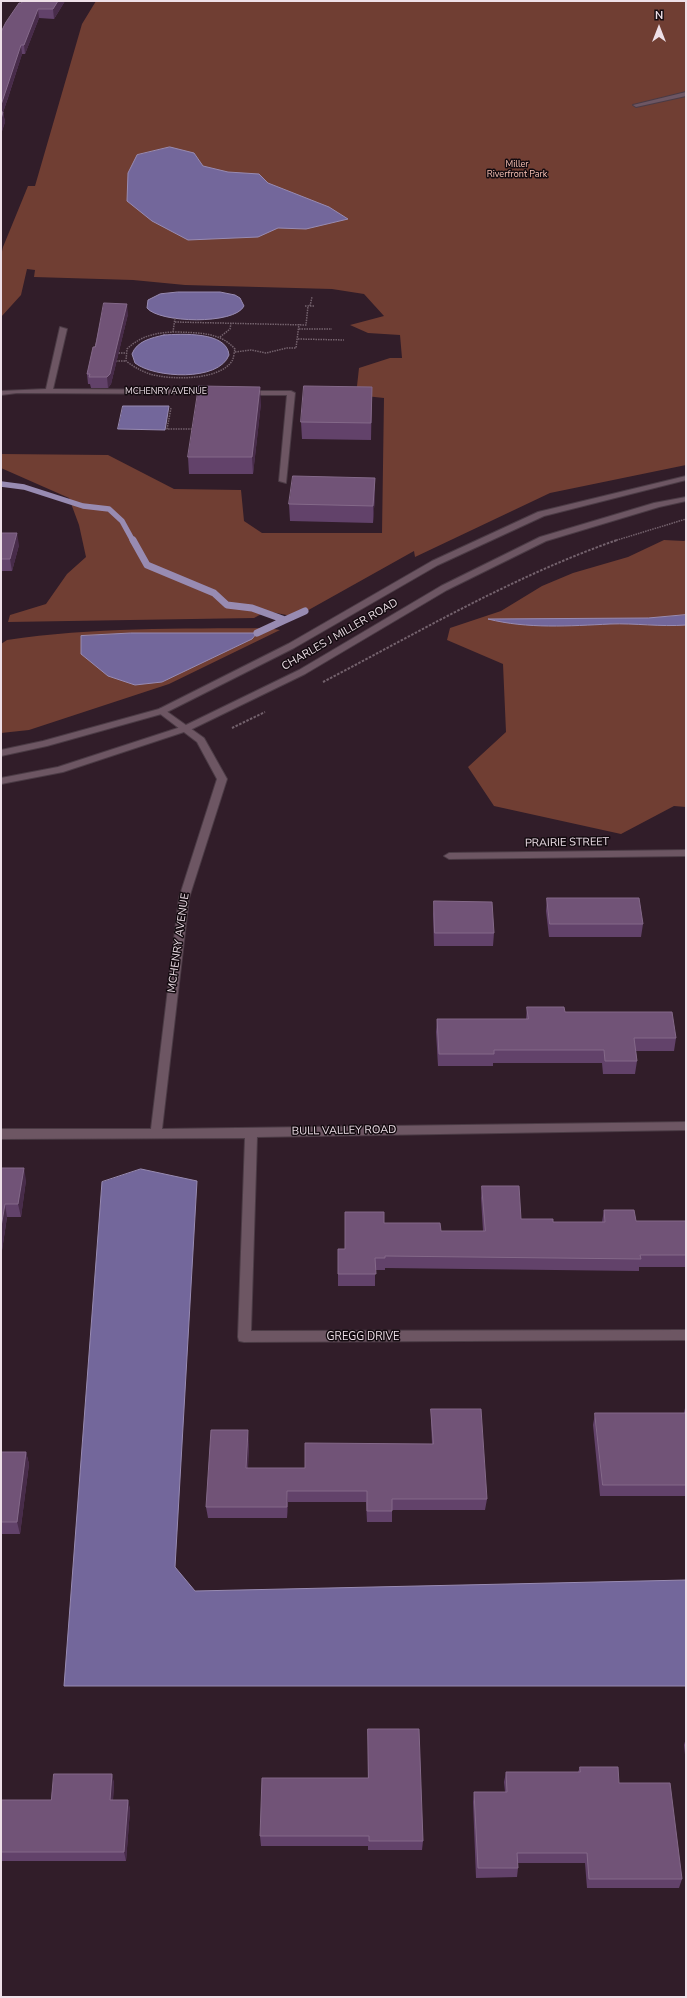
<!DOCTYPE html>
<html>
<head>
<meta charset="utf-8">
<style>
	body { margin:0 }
	#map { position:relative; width:687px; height:1998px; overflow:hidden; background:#311d29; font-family:"Nunito Sans",sans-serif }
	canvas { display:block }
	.frame { position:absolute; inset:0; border:2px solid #eee0e8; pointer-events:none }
	.north { position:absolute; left:639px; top:8px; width:40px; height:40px; -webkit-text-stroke:3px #140b10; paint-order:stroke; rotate:0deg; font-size:11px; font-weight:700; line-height:16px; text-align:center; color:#eee0e8 }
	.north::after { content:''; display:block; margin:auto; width:14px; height:18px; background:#eee0e8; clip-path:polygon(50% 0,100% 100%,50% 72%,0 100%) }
</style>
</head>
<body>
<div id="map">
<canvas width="687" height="1998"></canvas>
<div class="frame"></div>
<div class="north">N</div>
</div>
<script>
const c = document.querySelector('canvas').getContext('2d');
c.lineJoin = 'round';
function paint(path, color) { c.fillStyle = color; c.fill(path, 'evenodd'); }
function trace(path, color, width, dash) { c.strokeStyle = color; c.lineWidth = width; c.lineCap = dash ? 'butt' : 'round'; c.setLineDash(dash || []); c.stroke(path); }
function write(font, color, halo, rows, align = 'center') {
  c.font = font + ' "Nunito Sans",sans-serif'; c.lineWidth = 3; c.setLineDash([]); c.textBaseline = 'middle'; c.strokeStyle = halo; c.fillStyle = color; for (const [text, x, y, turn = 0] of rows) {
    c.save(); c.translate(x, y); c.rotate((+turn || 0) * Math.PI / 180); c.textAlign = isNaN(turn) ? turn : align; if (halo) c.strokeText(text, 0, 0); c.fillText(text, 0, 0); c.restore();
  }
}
const green = new Path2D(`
	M96,1H686V465L550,493L415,557L414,551L296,617L267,611L254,618L8,622L10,615L46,604L67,574L86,557L79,525L69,498L1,468V454L108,455L174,489L241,490L244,521L262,533H382L384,398L356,395L359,368L390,358H402L400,335L368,333L350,325L384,316L364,294L332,289L185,285L133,280L34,277L35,270L27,269L21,295L1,317V256L3,247L28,186H35L82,24Z
	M664,540L684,541L686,540V807L674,806L621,834L494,806L468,767L506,732L503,664L447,640L450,628L501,611L542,586L573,573L628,557Z
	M267,628L280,630L169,684L29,730L1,733V644L7,640C92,627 180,629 267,628Z`);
const water = new Path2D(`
	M170,147L194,153L203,166L228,172L259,174L268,183L329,207L348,219L306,229L278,228L258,237L188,240L152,221L127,201L128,173L137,155Z
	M178,292H220L235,295L240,298L244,306C235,325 159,323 147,308L148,300L160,294Z
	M164,335C181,334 227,331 229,355C219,382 154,378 135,363L132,354C137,341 151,338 164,335Z
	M123,406H169L165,430L118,429Z
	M686,615V625C660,627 635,623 610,624C570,626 527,629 488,619L648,618Z
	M131,633H257L252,639L162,682L135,685L108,676L81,654V636Z
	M141,1169L197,1181L175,1567L195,1591L686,1580V1686H64L102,1182Z`);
const streamFar1 = new Path2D(`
	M1,484L24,487L83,506L109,509L122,521L133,541`);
const stream = new Path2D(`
	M133,540L147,565L214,593L227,605L252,608L285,620L305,611
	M257,633L285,620`);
const pathFar1 = new Path2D(`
	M305,306H315
	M310,306L312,297
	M175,322L306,325L308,306
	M299,329H332
	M173,332L175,318
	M178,332C199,333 220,332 235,349C234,352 234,358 232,361C219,381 170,380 150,374C141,371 134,367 126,361L127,349C141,335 159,332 178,332Z
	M220,337L230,329L231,323
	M298,339L344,340
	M94,350L97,341
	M235,352L251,350L266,353L287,348H296L299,324
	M116,353H126
	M116,361H126
	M171,408L167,429H196
	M614,541L686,519`);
const path = new Path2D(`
	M323,682C419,632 514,576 617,540
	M232,728L265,712`);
const service = new Path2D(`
	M686,92V96L636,107L633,105Z
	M60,327L67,329L53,389L213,390L217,392L213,394L17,393L1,395V391L46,389Z
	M243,391H291L295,393L286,483L279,481L287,395H243Z`);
const minor = new Path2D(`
	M162,708L204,738L227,779L189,898L162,1129L686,1122V1130L257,1137L251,1331L686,1330V1340L244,1342L239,1341L238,1337L245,1138L1,1139V1129H151L179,898L217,779L197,742L159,713V709Z
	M686,850V856L449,859L444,856L449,853Z`);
const tertiary = new Path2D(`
	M686,476V480L544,516L438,565L294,648L165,713L47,746L1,756V750L43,741L159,709L288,644L432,561L538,512Z
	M686,497V501L659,507L546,541L447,590L305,674L190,730L63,772L1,784V778L58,767L184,726L299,670L441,586L540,537L654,503Z`);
const wall = new Path2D(`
	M23,1H65L54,19L39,18L25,54H22L8,98L3,112L5,122L1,134V32L21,3Z
	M128,314L111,384L108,388H91L90,384H88L87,374L95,347Z
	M372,387L371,440L302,439L301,422Z
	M261,403L253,474H189L188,457Z
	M375,478V495L373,523L290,521L289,504Z
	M1,533L19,545L12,571H1Z
	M547,898L643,924L641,937H549L546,911Z
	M434,901L494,933L493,946H434L433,914Z
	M527,1007L565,1012L676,1038L674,1051H636L637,1061L635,1074H603L602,1063H493V1066H438L436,1032L437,1019H526Z
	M1,1168L26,1180L21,1217H7L1,1257Z
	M482,1186L521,1219L553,1222H602L604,1210L636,1221H686V1267H639V1271L385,1268V1270H375V1286H338V1249H345L384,1223L441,1231H483L481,1198Z
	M685,1408H686V1496H600L593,1425L595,1413H684Z
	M431,1409L487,1499L485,1510H392V1522H367L366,1502H288L287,1518H208L206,1507L249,1442L248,1468H305L432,1444L431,1421Z
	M1,1452H26L29,1464L20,1534H1Z
	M368,1729L423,1841L422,1850H368V1846H261L260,1836L368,1778Z
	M686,1738V1764L684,1745Z
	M580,1767L619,1783L682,1879L679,1888H587L585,1863H518V1868L517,1877L476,1878L473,1802L474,1792H505L504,1782L506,1772H578Z
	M112,1774L114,1784L113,1800H128L130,1810L126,1861H1V1800H51Z`);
const shadedWall = new Path2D(`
	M58,1H65L54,19L53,9Z
	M38,9L39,18L25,54L24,45Z
	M21,45L22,54L1,119V105Z
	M3,112L5,122L1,134V119Z
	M127,304L128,314L111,384L108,388L107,377Z
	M260,387L261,403L253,474L252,457Z
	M375,478V495L373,523V506Z
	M17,533L19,545L12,571L10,559Z
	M24,1168L26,1180L21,1217L18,1204Z
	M5,1204L7,1217L1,1257V1227Z
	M248,1430L249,1442L247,1479L246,1468Z
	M26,1452L29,1464L20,1534L17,1522Z
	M287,1491L288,1502L287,1518Z
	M112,1774L114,1784L112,1810L110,1800Z
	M128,1800L130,1810L126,1861L124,1852Z`);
const building = new Path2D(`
	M23,1H58L53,9H38L24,45H21L1,105V32L6,22L19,3H21Z
	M1,112H3L1,119Z
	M104,303L127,304L110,374L107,377H89L90,374H87L93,347H95Z
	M199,386L260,387L252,457H188Z
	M304,386L372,387L371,423L301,422Z
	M293,476L375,478L373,506L289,504Z
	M1,533H17L10,559H1Z
	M547,898H639L643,924H550Z
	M434,901L492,902L494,933H435Z
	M527,1007H564L565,1012H672L676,1038H634L637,1061H605L604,1050H494V1054H439L437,1019H528Z
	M1,1168H24L18,1204H5L1,1227Z
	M482,1186H519L521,1219H553V1222H605L604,1210H634L636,1221H686V1255H640L641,1259L385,1256V1258H375L376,1274H338V1249H345V1212H384V1223H440L441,1231H485Z
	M431,1409H481L487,1499H392V1511H367V1491H287V1507H206L211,1430H248L246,1468H305V1443L433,1444Z
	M595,1413H686V1485H603Z
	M1,1452H26L17,1522H1Z
	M368,1729H419L423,1841H369V1836H260L262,1778H368Z
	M580,1767H618L619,1783H670L682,1879H589L587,1853H517L518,1868H478L474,1792H507L506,1772H580Z
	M54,1774H112L110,1800H128L124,1852H1V1800H51Z`);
const farParknames = [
	["Miller",517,165],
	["Riverfront Park",517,175]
];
const farStreetnames = [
	["MCHENRY AVENUE",166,392]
];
const streetNames = [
	["CHARLES J MILLER ROAD",340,635,-30],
	["PRAIRIE STREET",567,843,-1],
	["MCHENRY AVENUE",179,943,-82],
	["BULL VALLEY ROAD",344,1131,-1],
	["GREGG DRIVE",363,1337]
];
paint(green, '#703e33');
paint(water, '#73679b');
trace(water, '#988bb2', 1);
trace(streamFar1, '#988bb2', 5.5);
trace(stream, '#988bb2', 7);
trace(service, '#4b3b45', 2);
trace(minor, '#4b3b45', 2);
trace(tertiary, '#4b3b45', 2);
trace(pathFar1, '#74626d', 1.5, [1.5, 1]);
trace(path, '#74626d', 2, [2.5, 1.5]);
paint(service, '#6d5663');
paint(minor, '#6d5663');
paint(tertiary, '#6d5663');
paint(wall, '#62426a');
paint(shadedWall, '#482c4a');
paint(building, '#715377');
trace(building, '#846989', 1);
write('9px', '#fac3b6', '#140b10', farParknames);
write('9px', '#eee0e8', '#140b10', farStreetnames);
write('11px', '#eee0e8', '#140b10', streetNames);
</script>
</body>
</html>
